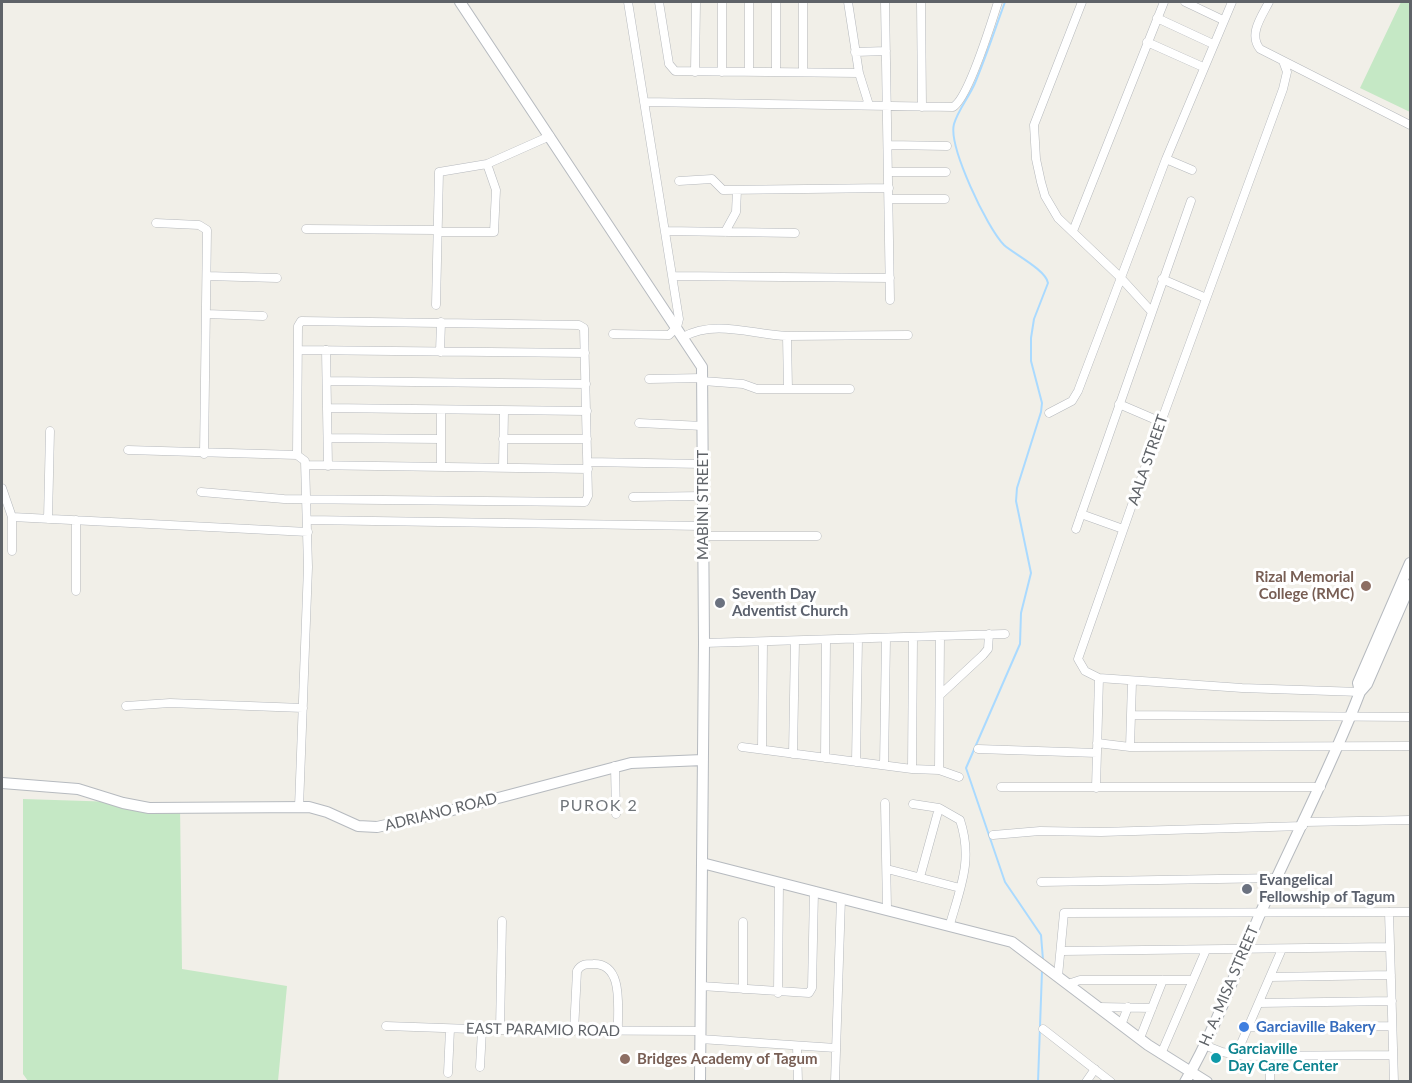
<!DOCTYPE html>
<html>
<head>
<meta charset="utf-8">
<style>
	body { margin:0 }
	#map { position:relative; width:1412px; height:1083px; overflow:hidden; background:#f1efe8; font-family:Lato,sans-serif }
	canvas { display:block }
	.frame { position:absolute; inset:0; border:3px solid #5f6368; pointer-events:none }
</style>
</head>
<body>
<div id="map">
<canvas width="1412" height="1083"></canvas>
<div class="frame"></div>
</div>
<script>
const c = document.querySelector('canvas').getContext('2d');
c.lineJoin = 'round';
function paint(path, color) { c.fillStyle = color; c.fill(path, 'evenodd'); }
function trace(path, color, width, dash) { c.strokeStyle = color; c.lineWidth = width; c.lineCap = dash ? 'butt' : 'round'; c.setLineDash(dash || []); c.stroke(path); }
function write(font, color, halo, rows, align = 'center') {
  c.font = font + ' Lato,sans-serif'; c.lineWidth = 6; c.setLineDash([]); c.textBaseline = 'middle'; c.strokeStyle = halo; c.fillStyle = color; for (const [text, x, y, turn = 0] of rows) {
    c.save(); c.translate(x, y); c.rotate((+turn || 0) * Math.PI / 180); c.textAlign = isNaN(turn) ? turn : align; if (halo) c.strokeText(text, 0, 0); c.fillText(text, 0, 0); c.restore();
  }
}
const green = new Path2D(`
	M1401,2H1410V112L1360,88Z
	M23,799L180,804L182,969L287,986L278,1081H28L23,1074Z`);
const stream = new Path2D(`
	M1005,2C995,29 986,57 975,83C969,97 958,110 954,124C948,146 987,228 1004,245C1014,254 1046,270 1048,283L1034,319L1031,338V361L1042,403L1041,412L1017,488L1016,501L1031,573L1021,613L1020,644L966,768L1005,882L1041,935L1043,960
	M1038,1082L1042,971`);
const street = new Path2D(`
	M659,2L669,64L675,71L859,73
	M749,2V72
	M776,2V72
	M803,2V72
	M848,2L859,73L869,105
	M885,2L890,300
	M921,2L922,107
	M1082,2L1034,125L1036,159L1041,182L1045,196L1058,218L1120,277L1151,311
	M1185,2L1223,20
	M1269,2C1262,16 1248,34 1260,49L1410,125
	M1157,18L1213,44
	M1147,42L1203,67
	M855,52L886,51
	M1283,61L1287,72L1283,89L1161,422L1078,659L1085,671L1099,678L1242,688L1360,692
	M695,72L696,2
	M722,72V2
	M644,102L953,107C968,99 992,21 998,2
	M889,145L947,146
	M1166,159L1192,170
	M889,172H946
	M679,181L712,179L723,190L889,188
	M889,199H945
	M156,223L199,225L207,230L204,454
	M306,229L437,230
	M666,231L795,233
	M1073,231L1164,2
	M437,232H494L496,190L487,164
	M725,232L736,212L737,190
	M207,276L277,278
	M673,276L890,278
	M1162,279L1206,298
	M436,305L439,172L487,164L550,136
	M206,314L263,316
	M613,334L669,335L677,327L679,319L628,2
	M787,336L788,389
	M683,337C716,319 753,335 787,336C827,336 868,335 908,335
	M298,350L585,353
	M326,350L328,466
	M440,352L441,322
	M649,379L703,378
	M327,381L586,384
	M703,381L743,384L757,389H850
	M1119,404L1161,422
	M327,408L587,411
	M1049,413L1072,401L1078,391L1166,159L1232,2
	M639,423L703,426
	M329,438L441,439
	M503,439H587
	M128,450L297,455L305,461L308,567L299,807
	M588,462L703,464
	M306,465L588,469
	M441,467V410
	M503,468L504,411
	M2,488L12,517V551
	M201,492L284,499L585,502L588,496L584,328L579,325L301,321L298,326L297,455
	M633,497L703,496
	M1081,514L1123,529
	M12,517L308,532
	M48,519L50,431
	M308,520L703,526
	M1076,529L1191,201
	M703,536H817
	M76,591V520
	M704,643L1005,634
	M941,694L983,655L988,649L989,634
	M126,706L170,703L303,708
	M1131,715L1410,717
	M1097,743L1130,747L1410,746
	M742,747L912,769L939,770L959,777
	M1130,747L1132,682
	M762,749L763,642
	M978,749L1097,753
	M793,754L795,641
	M825,758L826,640
	M856,762L858,639
	M884,765L886,639
	M615,766L616,814
	M912,769L913,638
	M939,770L940,636
	M1001,787H1321
	M1096,788L1099,678
	M885,803L887,909
	M913,804L939,808L960,820C973,859 961,886 950,924
	M1305,822L1410,820
	M993,835L1040,831L1101,832L1303,826
	M887,869L960,888
	M920,877L939,808
	M1041,882L1277,878
	M1389,912L1394,1082
	M743,922V989
	M1062,951L1390,947
	M1058,976L1064,913L1410,912
	M1270,977L1391,975
	M1068,984L1080,980H1193
	M701,986L809,993L812,988L814,891
	M778,993L779,882
	M1259,1003L1392,1001
	M1099,1007L1152,1008
	M1121,1025L1128,1007
	M386,1026L500,1030L700,1031
	M1249,1027L1392,1026
	M1043,1029L1111,1082
	M500,1030L502,921
	M574,1031L577,971C581,964 586,964 593,964C625,963 617,1010 618,1031
	M1140,1038L1163,980
	M700,1039L836,1048
	M1204,1045L1222,1052L1244,1056L1393,1055
	M797,1046L798,1082
	M1161,1054L1206,950
	M1236,1055L1282,949
	M480,1067L482,1030
	M448,1073L450,1029
	M835,1082L841,898
	M1086,1082L1095,1069
	M1270,1082V1056`);
const secondary = new Path2D(`
	M460,2L702,367L704,643L700,1082
	M1360,692L1358,683L1410,563
	M2,783L78,789L123,803L149,808L309,807L327,812L358,826L377,827L445,812L631,763L703,760
	M702,863L1012,942L1148,1045L1207,1082
	M1185,1082C1216,1029 1236,970 1260,914C1293,840 1331,768 1360,692L1367,684L1410,585`);
const markers = [
	[1366,586,6,"#8d6e63"],
	[720,603,6,"#6b7280"],
	[1247,889,6,"#6b7280"],
	[1244,1027,6,"#3f7fe0"],
	[1216,1058,6,"#0f9aa8"],
	[625,1059,6,"#8d6e63"]
];
const streetNames = [
	["AALA STREET",1148,460,-71],
	["MABINI STREET",703,505,-90],
	["ADRIANO ROAD",441,812,-14],
	["H. A. MISA STREET",1229,986,-67],
	["EAST PARAMIO ROAD",543,1030,1]
];
const educationNames = [
	["Rizal Memorial",1354,577],
	["College (RMC)",1354,594],
	["Bridges Academy of Tagum",637,1059,"left"]
];
const worshipNames = [
	["Seventh Day",732,594],
	["Adventist Church",732,611],
	["Evangelical",1259,880],
	["Fellowship of Tagum",1259,897]
];
const shopNames = [
	["Garciaville Bakery",1256,1027]
];
const cultureNames = [
	["Garciaville",1228,1049],
	["Day Care Center",1228,1066]
];
const neighbourhoodNames = [
	["PUROK 2",599,806]
];
paint(green, '#c5e8c5');
trace(stream, '#aadaff', 2);
trace(street, '#b5b8bc', 9);
trace(secondary, '#b6babf', 12);
trace(street, '#fff', 8);
trace(secondary, '#fff', 10);
for (const [x, y, r, color] of markers) { const dot = new Path2D(); dot.arc(x, y, r, 0, 2 * Math.PI); c.fillStyle = color; c.fill(dot); trace(dot, '#fff', 2); }
write('15px', '#5f6368', '#fff', streetNames);
write('bold 15px', '#785e54', '#fff', educationNames, 'right');
write('bold 15px', '#5b616d', '#fff', worshipNames, 'left');
write('bold 15px', '#366cbe', '#fff', shopNames, 'left');
write('bold 15px', '#0d838f', '#fff', cultureNames, 'left');
c.letterSpacing = '1.5px';
write('16px', '#70757a', '#fff', neighbourhoodNames);
c.letterSpacing = '0px';
</script>
</body>
</html>
